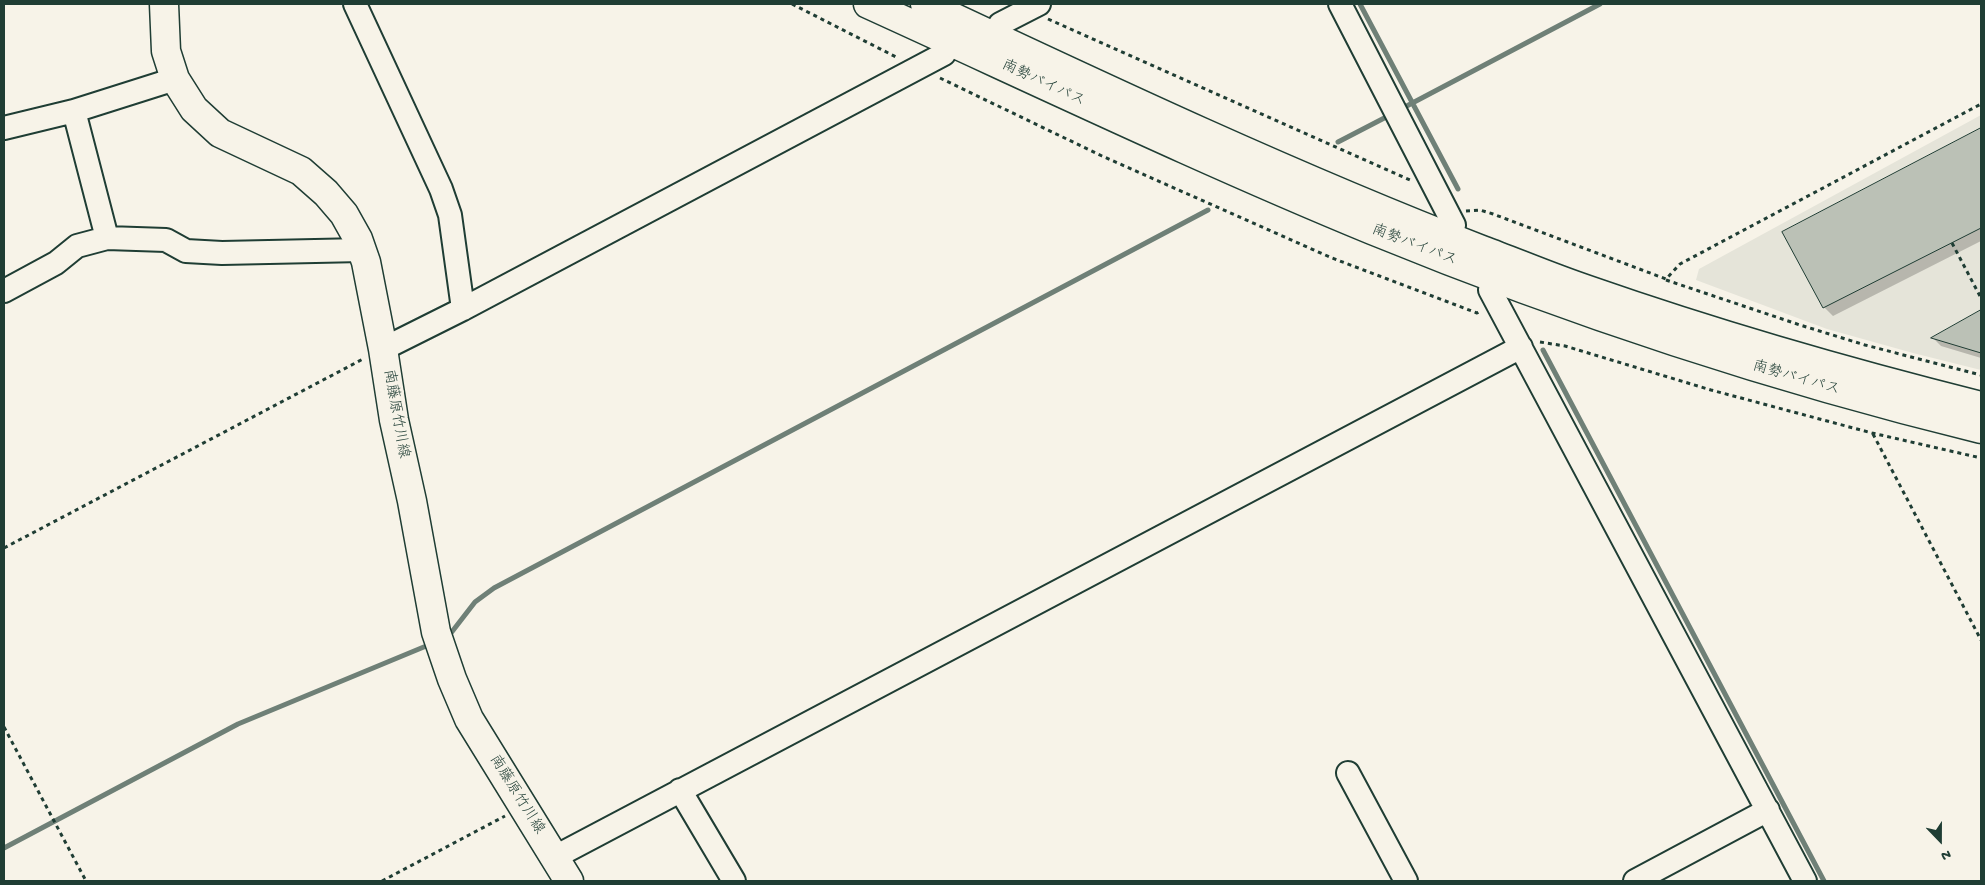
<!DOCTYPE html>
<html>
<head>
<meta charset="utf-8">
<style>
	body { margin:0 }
	#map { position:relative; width:1985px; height:885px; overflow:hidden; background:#f7f3e8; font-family:"Gochi Hand",sans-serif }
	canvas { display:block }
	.frame { position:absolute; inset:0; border:5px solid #1f3d34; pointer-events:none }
	.north { position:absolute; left:1915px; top:815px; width:50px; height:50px; -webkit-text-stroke:4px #f7f3e8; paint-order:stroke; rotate:158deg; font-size:14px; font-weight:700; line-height:20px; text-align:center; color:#1f3d34 }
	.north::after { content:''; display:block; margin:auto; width:18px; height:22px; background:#1f3d34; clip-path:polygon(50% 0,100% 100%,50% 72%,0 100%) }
</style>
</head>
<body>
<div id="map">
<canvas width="1985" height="885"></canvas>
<div class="frame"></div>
<div class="north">N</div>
</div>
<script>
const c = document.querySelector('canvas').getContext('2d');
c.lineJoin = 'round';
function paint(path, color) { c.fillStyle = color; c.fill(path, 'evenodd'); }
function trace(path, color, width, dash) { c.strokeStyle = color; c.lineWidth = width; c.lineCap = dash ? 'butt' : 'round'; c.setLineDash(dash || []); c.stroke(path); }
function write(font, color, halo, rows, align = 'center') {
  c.font = font + ' "Gochi Hand","Klee One",sans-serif'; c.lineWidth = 5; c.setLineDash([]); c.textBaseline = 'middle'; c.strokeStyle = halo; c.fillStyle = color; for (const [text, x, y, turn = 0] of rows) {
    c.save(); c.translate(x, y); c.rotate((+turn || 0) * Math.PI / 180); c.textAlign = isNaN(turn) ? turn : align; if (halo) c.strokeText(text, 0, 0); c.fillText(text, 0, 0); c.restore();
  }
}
const built = new Path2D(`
	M1981,115V370L1913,353L1827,329L1696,280L1699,269Z`);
const shadow = new Path2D(`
	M1981,129V241L1833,316L1824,307L1784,232Z
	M1981,312V358L1941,346L1933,338Z`);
const stream = new Path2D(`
	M1360,4L1458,189
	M1401,109L1600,4
	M1338,142L1392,114
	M1543,350L1824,881
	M445,636L451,633L475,602L494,588L1208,210
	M4,848L238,724L431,644`);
const building = new Path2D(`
	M1981,128V228L1823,308L1782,232Z
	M1981,310V353L1931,338Z`);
const path = new Path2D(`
	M792,4L898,58
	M1048,19L1410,180
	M940,78L1102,156L1332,258L1477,313L1481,311
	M1466,211L1480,210L1493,214L1666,279L1680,264L1981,104
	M1952,243L1981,298
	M1666,280L1800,325L1865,345L1981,375
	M1540,342L1565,346L1711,390L1872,433L1981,458
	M1873,434L1981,640
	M4,548L363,359
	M4,727L86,881
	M382,881L505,816`);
const minor = new Path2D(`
	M355,4L441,189L450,215L463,309
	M1340,4L1454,225
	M1000,24L1039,4
	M74,111L107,238
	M4,128L74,111L175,79
	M1490,290L1805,881
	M4,291L56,263L77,246L107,238L166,240L186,251L222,253L362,250
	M383,349L463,309L944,54
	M1348,773L1406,881
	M680,790L734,881
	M555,857L1521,347
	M1635,881L1768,810`);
const major = new Path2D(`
	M164,4L166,51L175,79L194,109L220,133L301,171L326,193L344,214L358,239L366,262L383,349L394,420L412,501L436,632L452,679L469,719L569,881`);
const highway = new Path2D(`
	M868,4C1035,80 1202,160 1372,230C1570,311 1773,378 1981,429
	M925,4C1108,90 1293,177 1482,250C1517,263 1552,278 1588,290C1717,335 1849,373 1981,406`);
const streetNames = [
	["南勢バイパス",1043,84,25],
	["南勢バイパス",1414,246,21],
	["南勢バイパス",1796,379,16],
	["南藤原竹川線",395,414,80],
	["南藤原竹川線",516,795,58]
];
paint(built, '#e5e4d9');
paint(shadow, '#0003');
trace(stream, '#6f8077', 5);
paint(building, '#bbc1b6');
trace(building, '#1f3d34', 1);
trace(minor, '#1f3d34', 26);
trace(major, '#1f3d34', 31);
trace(highway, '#1f3d34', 31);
trace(path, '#1f3d34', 3, [4, 4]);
trace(minor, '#f7f3e8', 22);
trace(major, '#f7f3e8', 28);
trace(highway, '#f7f3e8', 28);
write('15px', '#1f3d34', '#f7f3e8', streetNames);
</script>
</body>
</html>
